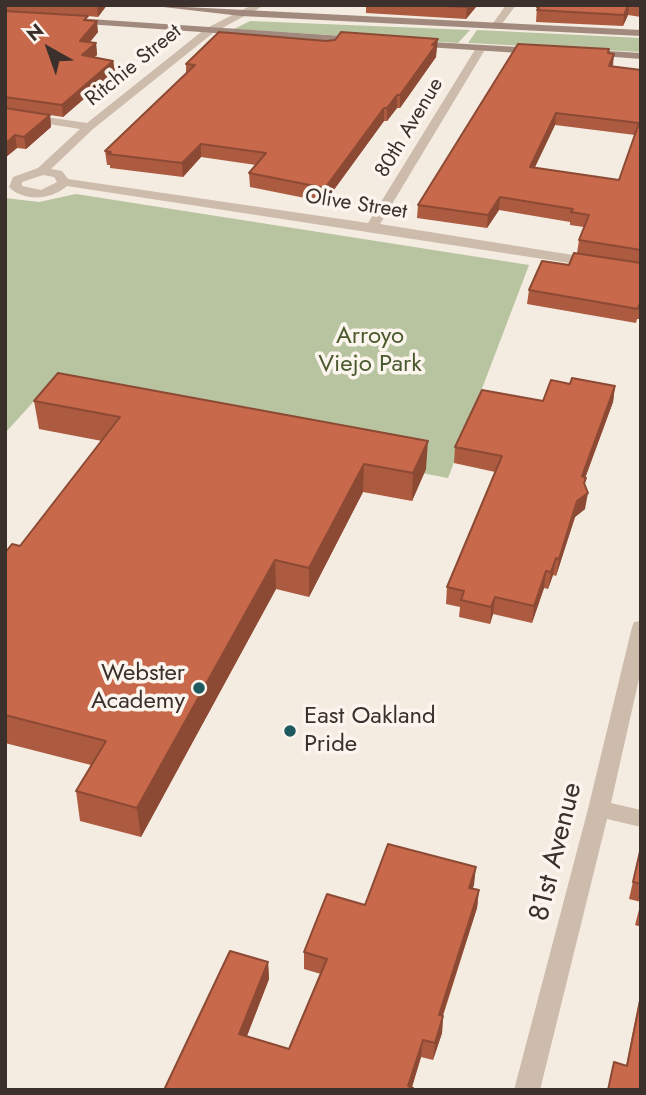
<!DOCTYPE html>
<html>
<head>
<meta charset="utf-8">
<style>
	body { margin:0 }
	#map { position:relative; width:646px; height:1095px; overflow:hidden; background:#f4ebe1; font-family:Jost,sans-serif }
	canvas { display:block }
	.frame { position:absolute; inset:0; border:7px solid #3b302b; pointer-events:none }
	.north { position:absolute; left:14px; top:14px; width:70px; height:70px; -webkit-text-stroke:5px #fbf5ee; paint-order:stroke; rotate:320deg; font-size:19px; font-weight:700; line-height:28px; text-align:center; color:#3b302b }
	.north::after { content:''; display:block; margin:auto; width:24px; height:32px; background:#3b302b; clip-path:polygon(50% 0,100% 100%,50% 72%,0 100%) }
</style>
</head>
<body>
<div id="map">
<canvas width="646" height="1095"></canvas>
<div class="frame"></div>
<div class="north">N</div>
</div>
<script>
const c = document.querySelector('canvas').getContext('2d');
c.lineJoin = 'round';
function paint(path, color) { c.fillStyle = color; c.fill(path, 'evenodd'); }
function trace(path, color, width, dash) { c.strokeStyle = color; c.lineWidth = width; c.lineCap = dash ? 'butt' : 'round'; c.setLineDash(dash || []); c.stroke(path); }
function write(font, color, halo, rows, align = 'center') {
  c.font = font + ' Jost,sans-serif'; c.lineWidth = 7; c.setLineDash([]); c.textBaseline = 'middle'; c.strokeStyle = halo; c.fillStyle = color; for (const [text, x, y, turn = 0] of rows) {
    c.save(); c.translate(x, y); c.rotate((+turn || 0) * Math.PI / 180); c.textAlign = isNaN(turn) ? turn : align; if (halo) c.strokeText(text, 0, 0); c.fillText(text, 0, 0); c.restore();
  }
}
const green = new Path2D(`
	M250,21L470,30L458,43L234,29Z
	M477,30L641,38V52L468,43Z
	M76,194L529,265L448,478L35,400L5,433V198L39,202Z`);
const street = new Path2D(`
	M252,5H265L213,33L93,129L51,169L62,171L68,179L368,223L476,48L481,45L486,48L380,224L641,266V274L67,186C51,200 24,202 9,187L13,177L38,168L80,129L5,117V111L87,123L205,29ZM43,175L54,177L57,182L41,190L22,186V182Z
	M506,5H516L499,28H493L491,26Z
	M641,621V670L611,803L641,810V827L607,819L540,1090H514L588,809L632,627L634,622Z`);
const secondary = new Path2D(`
	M146,5L641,30V36L241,16Z
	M75,18L358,37L363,40L358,43L72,23L70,21Z
	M414,41L536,48L541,51L536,54L410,46L409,44Z
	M592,50L641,53V59L588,55V51Z`);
const wall = new Path2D(`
	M5,5H107L98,17L77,15L88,21L98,32L90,42L96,43L97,55L94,57L113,61L115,72L63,117L50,115L51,127L26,149L17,148L6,157H5Z
	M366,5H476V7L466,19L366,13Z
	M538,5H641V17L628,15L623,26L536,22L537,7Z
	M437,51L436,52V57L400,108H397L387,121H384L325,202L250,187L249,173L256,165L201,157L183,177L110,168V165H107L105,151L186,74V64Z
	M609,53L614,54L612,66L641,70V319H637L636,323L527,304L529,290L569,265L577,253L579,240L584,227L570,225V222L499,210L487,228L417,218L418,205ZM555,125L635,135L619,180L534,168Z
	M570,384L615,386L613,402L585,478V509L575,517L556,576L553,575L548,589L544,588L532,623L493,614L490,624L459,617L460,607L446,604L447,587L495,472L454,463L455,447L543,401Z
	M34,401L426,469L412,501L363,492L309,597L276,589L141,837L80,821L76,791L91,765L5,743V553L20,546L102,441L39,429Z
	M641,846V927L635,925L641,902L629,899Z
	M476,867L472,889L479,890L477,908L443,1016L442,1033L433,1060L421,1057L412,1087L164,1090L268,962L269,979L247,1036L289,1049L321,974L304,969V952L365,905Z
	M641,991V1090H608L614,1062L626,1066Z`);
const shadedWall = new Path2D(`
	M107,5L98,17L97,6Z
	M469,5H476V7L466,19L467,7Z
	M629,5L628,15L623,26L624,15Z
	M97,21L98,32L81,53L80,41Z
	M438,39L436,57L400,108V95L432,45Z
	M96,43L97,55L83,67L82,55Z
	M614,54L613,65L607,77L609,66Z
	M113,61L115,72L63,117L62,105Z
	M397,95V108L387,121V108Z
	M384,108V121L325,202V188Z
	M556,113L555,125L529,180L530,167Z
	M50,115L51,127L26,149L24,137Z
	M15,135L17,148L6,157L5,144Z
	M201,144V157L183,177L182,163Z
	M500,197L499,210L487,228L488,215Z
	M615,386L613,402L580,492L582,476Z
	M428,441L426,469L412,501L413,473Z
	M364,464L363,492L309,597V568Z
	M586,478L583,495L588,493L585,509L575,517L556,576L559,559Z
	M556,558L553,575L548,589L551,572Z
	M275,560L276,589L141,837L137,808Z
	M546,571L544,588L532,623L534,606Z
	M495,597L493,614L490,624L491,607Z
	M476,867L474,885L467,905L469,888Z
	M479,890L477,908L437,1032L439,1015Z
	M268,962L269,979L241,1051L239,1034Z
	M443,1016L442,1033L433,1060L435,1043Z
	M423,1040L421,1057L411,1090L408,1086Z`);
const building = new Path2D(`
	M426,5H469L467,7Z
	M538,5H628L624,15L537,10L539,8L537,7Z
	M5,11L88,16L84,20L97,21L80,41L96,43L82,55L113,61L62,105L5,97Z
	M219,32L326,41L335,40L341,32L438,39L432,45H436L400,95H397L387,108H384L325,188L249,173L266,153L201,144L182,163L108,154L111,152L105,151L195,65L186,64Z
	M518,44L609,49L608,53L614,54L609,66L641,70V250L579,240L589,215L571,212L573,209L500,197L488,215L418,205ZM556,113L639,123L619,180L530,167Z
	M5,108L50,115L24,137L15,135L5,144Z
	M574,253L641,263V306L639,305L638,309L529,290L542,261L569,265Z
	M58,373L428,441L413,473L364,464L309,568L275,560L137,808L76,791L106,741L5,715V553L12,544L20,546L120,417L34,401Z
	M572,378L615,386L582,476L586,478L584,483L588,493L577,501L559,559L556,558L551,572L546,571L534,606L495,597L491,607L461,600L464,591L447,587L502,456L455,447L482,390L543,401L551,380L570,384Z
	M388,844L476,867L469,888L479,890L439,1015L443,1016L435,1043L423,1040L408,1086L413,1088L412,1090H164L230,951L268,962L239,1034L289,1049L327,959L304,952L327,894L365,905Z
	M641,847V884L633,882Z
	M641,996V1090H608L614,1062L627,1066Z`);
const markers = [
	[199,688,7,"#1f5a5e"],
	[290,731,7,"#1f5a5e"]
];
const farStreetnames = [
	["Ritchie Street",134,66,-39],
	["80th Avenue",410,128,-59],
	["Olive Street",356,205,9]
];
const parkNames = [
	["Arroyo",370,337],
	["Viejo Park",370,365]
];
const poiNames = [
	["Webster",185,674],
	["Academy",185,702],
	["East Oakland",304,717,"left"],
	["Pride",304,745,"left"]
];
const nearStreetnames = [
	["81st Avenue",557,852,-76]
];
paint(green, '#b8c4a0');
paint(street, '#cdbbac');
paint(secondary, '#a18a7d');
paint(wall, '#ac5a40');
paint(shadedWall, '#8c4a34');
paint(building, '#c8694b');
trace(building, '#8c4a34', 2);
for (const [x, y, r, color] of markers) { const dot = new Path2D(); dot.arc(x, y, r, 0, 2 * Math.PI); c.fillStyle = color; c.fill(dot); trace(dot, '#fbf5ee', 2.5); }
write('21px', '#3b302b', '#fbf5ee', farStreetnames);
write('24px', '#4a5a2e', '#fbf5ee', parkNames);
write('24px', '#3b302b', '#fbf5ee', poiNames, 'right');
write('28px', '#3b302b', '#fbf5ee', nearStreetnames);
</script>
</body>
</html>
